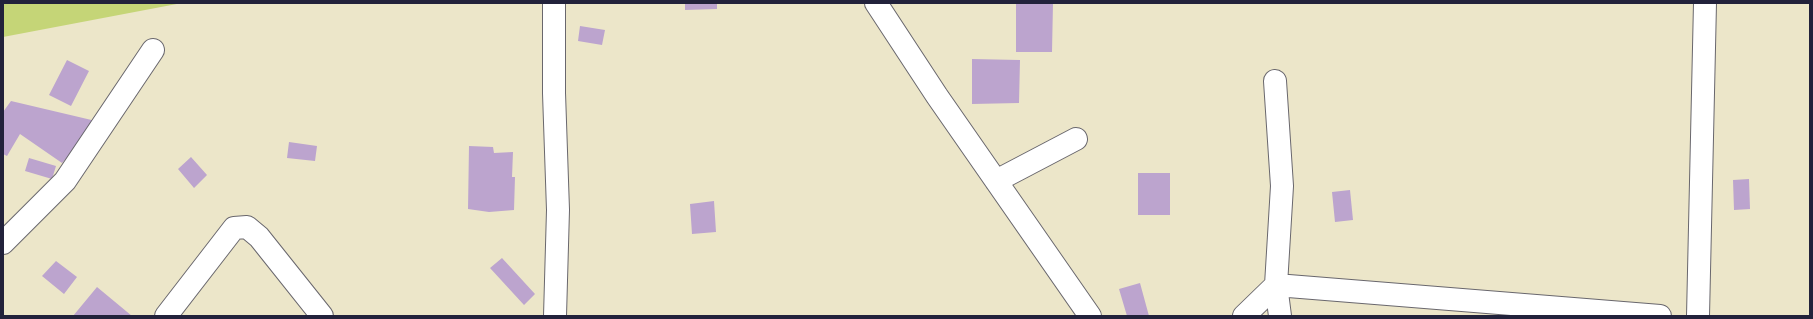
<!DOCTYPE html>
<html>
<head>
<meta charset="utf-8">
<style>
	body { margin:0 }
	#map { position:relative; width:1813px; height:319px; overflow:hidden; background:#ece6c9; font-family:Mali,sans-serif }
	canvas { display:block }
	.frame { position:absolute; inset:0; border:4px solid #22223b; pointer-events:none }
</style>
</head>
<body>
<div id="map">
<canvas width="1813" height="319"></canvas>
<div class="frame"></div>
</div>
<script>
const c = document.querySelector('canvas').getContext('2d');
c.lineJoin = 'round';
function paint(path, color) { c.fillStyle = color; c.fill(path, 'evenodd'); }
function trace(path, color, width, dash) { c.strokeStyle = color; c.lineWidth = width; c.lineCap = dash ? 'butt' : 'round'; c.setLineDash(dash || []); c.stroke(path); }
const green = new Path2D(`
	M3,3H182L3,37Z`);
const building = new Path2D(`
	M685,3H717V9L685,10Z
	M1016,3H1053L1052,52H1016Z
	M580,26L605,30L602,45L578,41Z
	M972,59L1020,60L1019,103L972,104Z
	M67,60L89,71L71,106L49,95Z
	M11,101L100,122L62,163L20,134L7,156L3,154V112Z
	M289,142L317,146L315,161L287,158Z
	M469,146L493,147L494,153L513,152L512,177H515L514,210L489,212L468,209Z
	M191,157L207,175L194,188L178,169Z
	M29,158L56,166L52,179L25,171Z
	M1138,173H1170V215H1138Z
	M1749,179L1750,209L1734,210L1733,180Z
	M1350,190L1353,220L1335,222L1332,192Z
	M714,201L716,232L692,234L690,204Z
	M502,258L535,294L524,305L490,268Z
	M56,261L77,277L64,294L42,276Z
	M1140,283L1149,316H1127L1119,289Z
	M97,287L132,316H73Z`);
const street = new Path2D(`
	M554,3V93L558,210L555,316
	M876,3L937,96L1090,316
	M1275,81L1282,186L1276,285L1280,316
	M996,181L1076,139
	M3,243L65,181L153,50
	M166,316L234,228L247,227L259,237L322,316
	M1244,316L1276,285L1660,316
	M1698,316L1705,3`);
paint(green, '#c5d577');
paint(building, '#bca4ce');
trace(street, '#69676d', 24);
trace(street, '#fff', 22);
</script>
</body>
</html>
